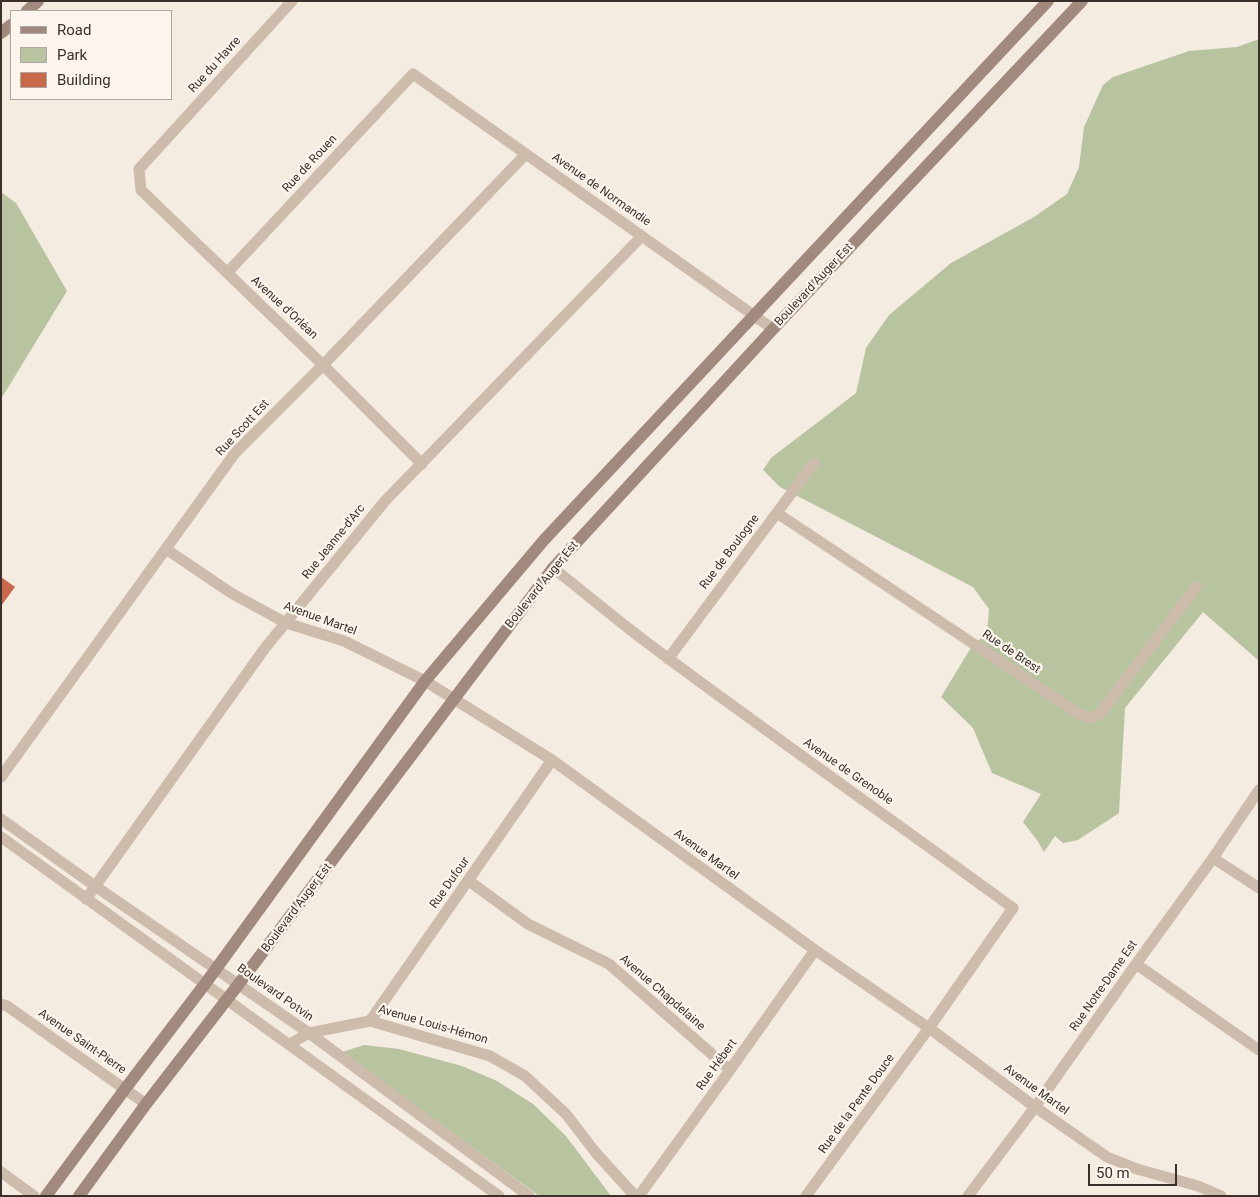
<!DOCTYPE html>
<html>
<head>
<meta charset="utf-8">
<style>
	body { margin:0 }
	#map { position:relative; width:1260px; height:1197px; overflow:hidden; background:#f4ebe1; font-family:Roboto,sans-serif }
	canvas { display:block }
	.frame { position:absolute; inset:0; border:2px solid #3b302b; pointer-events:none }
	.legend { position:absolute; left:10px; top:10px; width:162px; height:90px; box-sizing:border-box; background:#fbf5ee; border:1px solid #aea6a0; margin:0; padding:6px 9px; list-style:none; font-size:15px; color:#3b302b }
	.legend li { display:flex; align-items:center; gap:10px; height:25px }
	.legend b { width:25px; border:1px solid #aea6a0 }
	.scale { position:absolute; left:1088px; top:1164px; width:89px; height:22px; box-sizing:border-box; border:2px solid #3b302b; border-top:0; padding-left:6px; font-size:15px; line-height:18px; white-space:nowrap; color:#3b302b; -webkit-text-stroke:4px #fbf5ee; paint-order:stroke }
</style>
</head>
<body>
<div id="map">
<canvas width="1260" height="1197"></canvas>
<div class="frame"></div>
<ul class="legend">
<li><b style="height:6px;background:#a18a7d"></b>Road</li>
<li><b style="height:14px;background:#b8c4a0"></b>Park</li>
<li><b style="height:14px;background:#c8694b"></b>Building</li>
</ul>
<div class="scale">50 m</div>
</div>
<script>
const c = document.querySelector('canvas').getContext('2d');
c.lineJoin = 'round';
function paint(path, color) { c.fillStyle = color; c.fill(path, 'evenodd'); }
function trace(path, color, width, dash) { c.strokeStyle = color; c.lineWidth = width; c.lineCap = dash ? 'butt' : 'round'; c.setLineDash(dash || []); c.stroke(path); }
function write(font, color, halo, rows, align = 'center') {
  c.font = font + ' Roboto,sans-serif'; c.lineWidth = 4.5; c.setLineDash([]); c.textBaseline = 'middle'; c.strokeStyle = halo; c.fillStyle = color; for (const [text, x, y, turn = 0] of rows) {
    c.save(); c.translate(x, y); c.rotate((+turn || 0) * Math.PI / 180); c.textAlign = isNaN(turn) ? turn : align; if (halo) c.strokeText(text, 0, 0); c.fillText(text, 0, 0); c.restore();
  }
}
const green = new Path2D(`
	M1259,39V661L1203,612L1125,708L1119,813L1078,840L1063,843L1055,836L1044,852L1037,840L1023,822L1041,794L992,773L973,728L941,697L972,646L987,633L989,609L973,587L780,487L763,470L771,458L856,393L866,348L889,315L951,263L1034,217L1067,194L1079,167L1084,127L1103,85L1113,77L1189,51L1237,47Z
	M1,192L16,203L67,291L1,399Z
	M364,1045L399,1049L462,1066L497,1081L533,1104L566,1136L611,1196H539L342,1052Z`);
const building = new Path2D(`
	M1,577L15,587L1,606Z`);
const street = new Path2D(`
	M292,1L139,169L141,190L323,365L422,464
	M227,273L413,74L773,329
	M777,513L1076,712L1090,718L1099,715L1196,587
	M166,549L231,593L286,623L344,641L425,681L552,760L815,950L929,1028L1035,1107L1107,1157L1137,1169L1198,1186L1221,1196
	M553,568C588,595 621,624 657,650C775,738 895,822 1013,908L929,1028L806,1196
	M668,659L814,463
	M1,777L235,453L323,365L526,154
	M1,819L95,886L309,1033L529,1196
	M1,837L499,1196
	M1213,858L1259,888
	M469,881L528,924L609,964L730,1070
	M86,899L265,648L385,501L642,236
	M1136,964L1259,1050
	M1,1004L7,1006L146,1104
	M370,1021L552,760
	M290,1044L309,1033L370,1021L490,1056L525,1076L566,1114L596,1153L635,1196
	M1,1172L34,1196
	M639,1196L730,1070L815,950
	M968,1196L1035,1107L1136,964L1213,858L1259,790`);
const secondary = new Path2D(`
	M27,11L38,1
	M1,33L11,25
	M46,1196L125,1089L205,984L425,681L544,540L1048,1
	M79,1196L146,1104L238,985L553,568L773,329L1082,1`);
const streetNames = [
	["Rue du Havre",215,65,-48],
	["Rue de Rouen",310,164,-47],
	["Avenue de Normandie",601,190,35],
	["Boulevard Auger Est",814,285,-47],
	["Avenue d'Orléan",284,308,43],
	["Rue Scott Est",243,428,-47],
	["Rue Jeanne-d'Arc",334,542,-51],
	["Rue de Boulogne",730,552,-53],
	["Boulevard Auger Est",542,585,-51],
	["Avenue Martel",320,619,20],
	["Rue de Brest",1011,652,34],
	["Avenue de Grenoble",848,772,35],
	["Avenue Martel",706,855,36],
	["Rue Dufour",450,883,-55],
	["Boulevard Auger Est",297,908,-53],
	["Rue Notre-Dame Est",1104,986,-55],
	["Boulevard Potvin",275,993,35],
	["Avenue Chapdelaine",662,993,41],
	["Avenue Louis-Hémon",433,1025,16],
	["Avenue Saint-Pierre",82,1042,35],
	["Rue Hébert",717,1065,-54],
	["Avenue Martel",1036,1090,36],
	["Rue de la Pente Douce",857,1104,-54]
];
paint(green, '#b8c4a0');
paint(building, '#c8694b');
trace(street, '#cdbbac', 11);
trace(secondary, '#a18a7d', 12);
write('12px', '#3b302b', '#fbf5ee', streetNames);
</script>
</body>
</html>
